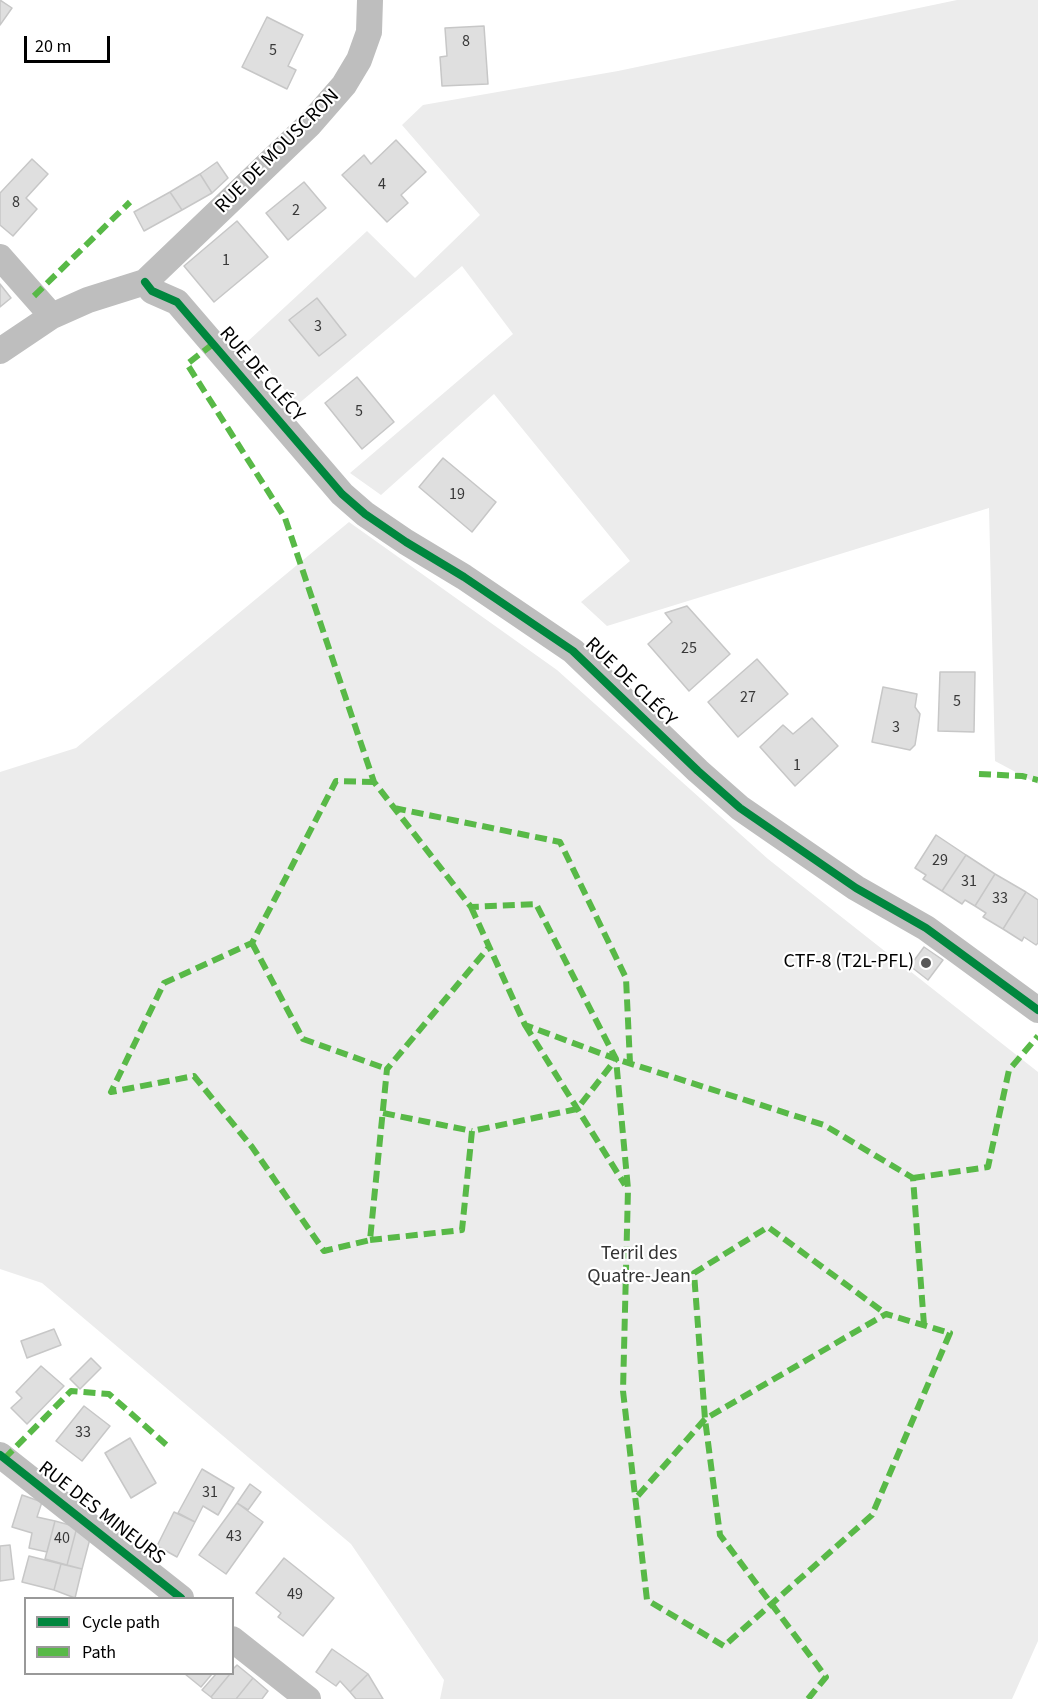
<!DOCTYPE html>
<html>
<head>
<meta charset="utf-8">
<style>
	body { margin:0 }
	#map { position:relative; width:1038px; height:1699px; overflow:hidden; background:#fff; font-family:"Source Sans 3",sans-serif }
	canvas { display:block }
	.legend { position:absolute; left:24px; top:1597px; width:210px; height:78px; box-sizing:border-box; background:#fff; border:2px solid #999; margin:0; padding:8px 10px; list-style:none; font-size:18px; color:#000 }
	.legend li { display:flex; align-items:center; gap:12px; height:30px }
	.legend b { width:30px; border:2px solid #999 }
	.scale { position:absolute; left:24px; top:36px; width:86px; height:27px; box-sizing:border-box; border:3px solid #000; border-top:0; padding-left:8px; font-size:18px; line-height:21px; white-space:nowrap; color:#000; -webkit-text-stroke:4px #fff; paint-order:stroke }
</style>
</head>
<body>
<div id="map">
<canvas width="1038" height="1699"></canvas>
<ul class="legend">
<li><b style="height:8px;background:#00873e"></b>Cycle path</li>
<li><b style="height:8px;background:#58b947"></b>Path</li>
</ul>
<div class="scale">20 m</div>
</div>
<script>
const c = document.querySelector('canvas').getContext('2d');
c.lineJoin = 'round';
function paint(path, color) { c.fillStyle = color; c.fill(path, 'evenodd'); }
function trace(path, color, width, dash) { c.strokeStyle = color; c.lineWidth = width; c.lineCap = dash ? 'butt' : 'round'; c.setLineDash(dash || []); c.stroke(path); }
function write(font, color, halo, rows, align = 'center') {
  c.font = font + ' "Source Sans 3",sans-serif'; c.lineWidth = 4.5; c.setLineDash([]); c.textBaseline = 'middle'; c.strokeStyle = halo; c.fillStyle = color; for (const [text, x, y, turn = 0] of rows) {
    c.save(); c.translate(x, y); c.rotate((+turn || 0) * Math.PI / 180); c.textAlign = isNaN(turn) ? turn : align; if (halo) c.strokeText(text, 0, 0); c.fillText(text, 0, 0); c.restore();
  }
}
const green = new Path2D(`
	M957,0H1038V784L995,761L989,508L607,626L581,602L630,561L494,394L381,495L350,473L513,334L462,266L297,405L246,343L367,231L415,278L480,215L402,125L423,105L618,71Z
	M349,522L557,670L768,859L1038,1072V1641L1012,1699H440L444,1680L351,1544L42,1283L0,1269V772L76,748Z`);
const building = new Path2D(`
	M0,0L12,8L0,25Z
	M267,17L303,35L288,66L296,70L287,89L242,67Z
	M484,26L488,84L442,86L440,57L447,56L445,28Z
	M396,140L426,172L401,195L408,203L387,222L342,175L364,155L371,164Z
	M32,159L48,174L26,198L37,209L13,236L0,225V193Z
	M217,162L228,178L212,193L200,174Z
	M200,174L212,193L182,210L170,192Z
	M304,182L326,208L288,240L266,213Z
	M170,192L182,210L144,231L134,212Z
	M237,221L268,257L214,302L184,266Z
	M0,284L11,298L0,307Z
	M317,298L346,335L319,356L289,320Z
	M357,377L394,422L362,449L325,403Z
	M443,458L496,502L472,532L419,487Z
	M687,606L730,654L689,691L648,644L672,622L665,613Z
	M757,659L788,694L738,737L708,702Z
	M940,672H975L974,732L938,731Z
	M883,687L917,694L915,707L920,714L915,745L910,750L872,742Z
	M812,718L838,746L795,786L760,747L783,725L793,734Z
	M936,835L966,855L942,891L923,879L926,875L915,868Z
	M966,855L995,874L975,906L965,900L962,904L942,891Z
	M995,874L1026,892L1003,929L983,917L986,913L975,906Z
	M1026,892L1038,900V943L1036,945L1024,937L1022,941L1003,929Z
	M924,947L943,960L928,980L910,966Z
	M54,1329L61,1345L27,1358L21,1341Z
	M91,1358L101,1368L80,1389L70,1379Z
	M41,1366L64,1386L27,1424L11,1408L22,1398L16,1392Z
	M84,1406L110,1426L82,1461L56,1441Z
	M130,1438L156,1483L131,1498L105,1453Z
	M202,1469L234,1488L218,1515L203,1506L195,1522L178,1513Z
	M250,1484L261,1492L248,1510L237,1503Z
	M22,1495L42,1502L37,1517L55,1521L47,1552L29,1548L32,1533L12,1527Z
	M237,1503L263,1522L226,1574L199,1555Z
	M174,1512L195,1522L177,1557L157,1546Z
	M55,1521L77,1527L67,1565L45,1559Z
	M77,1527L92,1531L82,1569L67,1565Z
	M10,1545L14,1579L0,1581V1546Z
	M29,1556L61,1564L54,1590L22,1582Z
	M284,1558L334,1598L303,1636L278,1617L281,1613L256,1593Z
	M61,1564L82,1569L75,1598L54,1590Z
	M332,1649L368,1674L350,1692L340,1681L336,1686L316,1672Z
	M237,1665L253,1678L236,1699H213L211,1697L230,1674H232V1670Z
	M185,1674H212L201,1687Z
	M216,1674H230L211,1697L202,1690Z
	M368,1674L383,1699H356L350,1692Z
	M253,1678L268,1691L262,1699H236Z`);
const minor = new Path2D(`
	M0,257L52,316
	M145,282L152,291L177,302L342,494L365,514L406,542L464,577L573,651L698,771L740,808L856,888L926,928L1038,1010
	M0,351L52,316L88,300L145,282L310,124L344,85L359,60L369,32L370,0
	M0,1455L181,1598
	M232,1639L308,1699`);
const quiet = new Path2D(`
	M34,296L130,202
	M213,344L187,364L285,518L374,782L471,907L536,904L616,1059L628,1189L623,1391L647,1600L724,1646L872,1515L950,1333L886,1314L705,1419L636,1498
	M979,774L1022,776L1038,780
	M374,782L336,781L252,943L164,983L111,1092L194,1076L252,1147L324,1251L370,1240L387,1069L489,947
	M394,808L560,842L626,978L630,1063
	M471,907L525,1025L616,1059L824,1125L913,1178L924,1325
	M252,943L303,1039L387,1069
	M525,1025L625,1185
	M383,1113L472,1131
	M913,1178L988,1167L1009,1070L1038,1036
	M370,1240L462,1230L472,1131L577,1109L616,1059
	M4,1459L71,1391L109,1394L170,1448
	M808,1699L826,1677L720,1535L705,1419L694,1273L768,1227L886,1314`);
const cycleway = new Path2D(`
	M145,282L152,291L177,302L342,494L365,514L406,542L464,577L573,651L698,771L740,808L856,888L926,928L1038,1010
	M0,1455L181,1598`);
const markers = [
	[926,963,6,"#595959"]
];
const numberNames = [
	["8",466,42],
	["5",273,51],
	["4",382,185],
	["8",16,203],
	["2",296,211],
	["1",226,261],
	["3",318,327],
	["5",359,412],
	["19",457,495],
	["25",689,649],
	["27",748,698],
	["5",957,702],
	["3",896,728],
	["1",797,766],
	["29",940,861],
	["31",969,882],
	["33",1000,899],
	["33",83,1433],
	["31",210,1493],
	["43",234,1537],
	["40",62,1539],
	["49",295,1595]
];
const streetNames = [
	["RUE DE MOUSCRON",278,152,-45],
	["RUE DE CLÉCY",261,375,49],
	["RUE DE CLÉCY",630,683,44],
	["RUE DES MINEURS",101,1514,38]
];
const poiNames = [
	["CTF-8 (T2L-PFL)",914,963]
];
const parkNames = [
	["Terril des",639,1255],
	["Quatre-Jean",639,1278]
];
paint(green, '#ececec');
paint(building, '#dfdfdf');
trace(building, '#c7c7c7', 1.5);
trace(minor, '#bebebe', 26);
trace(quiet, '#58b947', 6, [12, 6]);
trace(cycleway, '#00873e', 8);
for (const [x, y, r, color] of markers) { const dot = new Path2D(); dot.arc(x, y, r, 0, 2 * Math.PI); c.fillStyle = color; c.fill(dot); trace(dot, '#fff', 2); }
write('16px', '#383838', null, numberNames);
write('20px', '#000', '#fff', streetNames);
write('20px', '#000', '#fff', poiNames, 'right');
write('20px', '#333', '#fff', parkNames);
</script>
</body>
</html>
